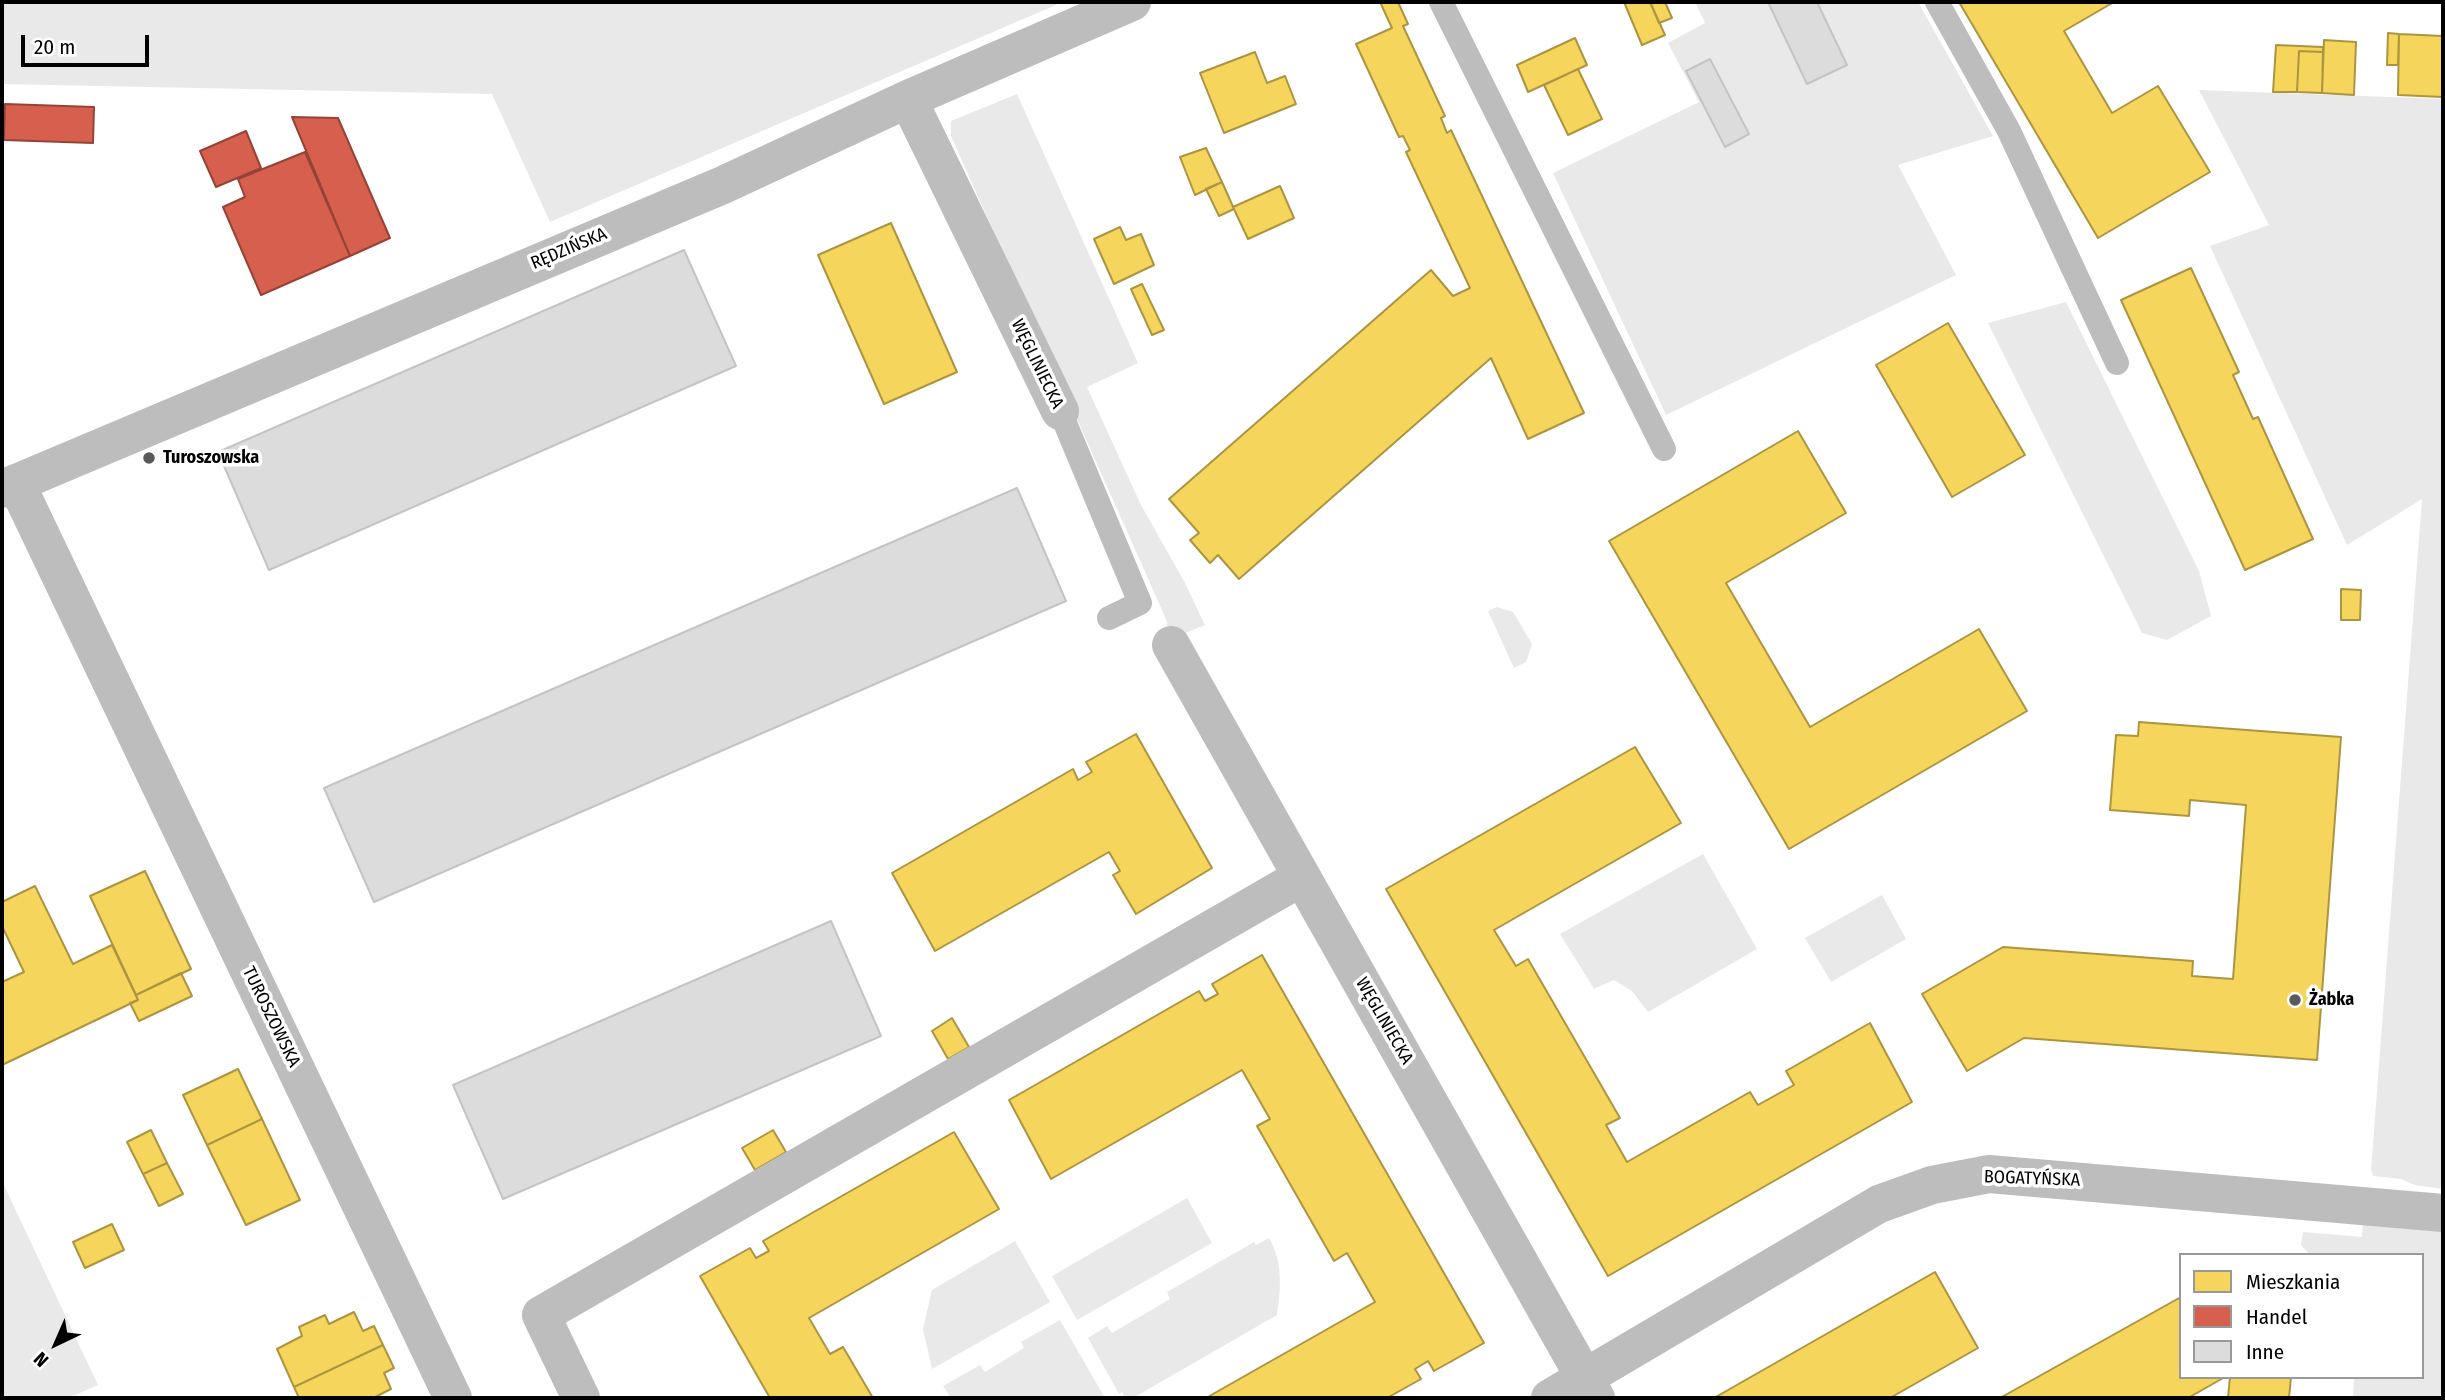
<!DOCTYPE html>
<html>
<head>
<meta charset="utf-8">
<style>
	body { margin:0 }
	#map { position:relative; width:2445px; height:1400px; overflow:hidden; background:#fff; font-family:"Fira Sans Condensed",sans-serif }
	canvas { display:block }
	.frame { position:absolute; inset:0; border:4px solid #000; pointer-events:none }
	.legend { position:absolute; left:2179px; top:1253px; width:245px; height:126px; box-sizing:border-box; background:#fff; border:2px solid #999; margin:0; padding:9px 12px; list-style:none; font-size:21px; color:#000 }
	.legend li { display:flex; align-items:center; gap:14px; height:35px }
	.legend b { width:35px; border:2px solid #999 }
	.north { position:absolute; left:21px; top:1309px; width:70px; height:70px; -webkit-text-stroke:5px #fff; paint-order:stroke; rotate:224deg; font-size:19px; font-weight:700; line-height:28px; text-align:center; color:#000 }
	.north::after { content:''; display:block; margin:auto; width:24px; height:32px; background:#000; clip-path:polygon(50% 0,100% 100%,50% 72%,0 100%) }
	.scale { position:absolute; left:21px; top:35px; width:128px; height:32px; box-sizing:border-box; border:4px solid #000; border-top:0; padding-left:9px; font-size:21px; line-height:24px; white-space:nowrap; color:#000; -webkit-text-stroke:5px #fff; paint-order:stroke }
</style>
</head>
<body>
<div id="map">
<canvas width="2445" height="1400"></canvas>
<div class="frame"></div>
<ul class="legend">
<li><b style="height:19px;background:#f6d55c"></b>Mieszkania</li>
<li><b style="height:19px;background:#d6604d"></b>Handel</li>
<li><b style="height:19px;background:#dcdcdc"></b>Inne</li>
</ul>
<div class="north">N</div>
<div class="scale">20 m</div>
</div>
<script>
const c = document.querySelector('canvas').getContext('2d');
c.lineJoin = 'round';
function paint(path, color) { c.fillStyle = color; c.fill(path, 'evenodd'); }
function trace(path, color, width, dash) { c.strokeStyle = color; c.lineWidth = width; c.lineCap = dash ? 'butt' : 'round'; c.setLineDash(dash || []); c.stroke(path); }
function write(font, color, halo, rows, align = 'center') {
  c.font = font + ' "Fira Sans Condensed",sans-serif'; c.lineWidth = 7; c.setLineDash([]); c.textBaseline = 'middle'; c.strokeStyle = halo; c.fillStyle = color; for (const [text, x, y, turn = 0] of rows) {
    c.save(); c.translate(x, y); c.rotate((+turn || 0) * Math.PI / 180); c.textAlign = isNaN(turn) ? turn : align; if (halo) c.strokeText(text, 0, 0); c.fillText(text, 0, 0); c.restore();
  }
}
const green = new Path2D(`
	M2,2H1063L550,222L492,94L2,84Z
	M1695,2H1918L1993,136L1898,165L1956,275L1666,415L1553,173L1699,102L1668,43L1705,23Z
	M2199,90L2443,99V1189L2415,1185L2401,1179L2373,1176L2371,1170L2422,499L2347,545L2210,246L2269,225Z
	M1017,94L1138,363L1087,387L1141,505L1185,583L1205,625L1170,639L1166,619L951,136V121Z
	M2066,302L2199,571L2211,616L2167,640L2142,633L1988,323Z
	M1497,607L1513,612L1532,644L1526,662L1514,668L1488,611Z
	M1703,854L1757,949L1648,1012L1632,991L1614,980L1594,989L1560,934Z
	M1882,895L1906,939L1831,982L1805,938Z
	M2,1181L98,1385L68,1398H2Z
	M1187,1198L1212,1243L1077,1320L1052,1276Z
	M2363,1222L2443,1231V1398H2353L2354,1377H2422V1255H2310L2301,1245L2303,1232L2362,1237Z
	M1269,1238C1283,1262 1281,1288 1277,1315L1133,1398H1125L1122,1392L1119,1394L1088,1338L1107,1326L1112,1333L1170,1299L1167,1292L1254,1242L1256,1245Z
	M1015,1241L1050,1302L932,1369L923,1329L932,1290Z
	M1060,1320L1105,1398H951L943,1386L980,1365L985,1372L1024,1348L1021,1342Z`);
const homes = new Path2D(`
	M1380,2H1398L1408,24L1403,26L1445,116L1441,118L1447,133L1451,130L1584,413L1528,439L1491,358L1239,579L1218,555L1210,563L1190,540L1199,533L1169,499L1431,270L1453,296L1470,288L1406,152L1410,150L1403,136L1399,137L1356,44L1392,28Z
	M1624,2H1650L1665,35L1642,45Z
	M1650,2H1665L1672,18L1659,23Z
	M1959,2H2114L2064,31L2112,113L2158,86L2210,172L2098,238Z
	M2388,33L2399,34L2398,65H2387Z
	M2399,34L2443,36V97L2398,95Z
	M1575,38L1587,65L1528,92L1517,65Z
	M2324,40L2356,42L2354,95L2322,93Z
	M2276,45L2323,47V52L2299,51L2297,92H2273Z
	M2299,51L2323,52L2322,93L2297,92Z
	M1255,52L1267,83L1285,76L1296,104L1224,133L1200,73Z
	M1578,69L1602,119L1568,135L1544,85Z
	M1206,148L1222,182L1195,195L1180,157Z
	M1222,182L1234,209L1219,216L1206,189Z
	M1280,186L1294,218L1248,239L1233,207Z
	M891,223L957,372L884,404L818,255Z
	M1120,227L1126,240L1141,234L1154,265L1114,284L1094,239Z
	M2191,268L2239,372L2233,375L2253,419L2258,417L2313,539L2245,570L2121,300Z
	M1142,284L1164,330L1152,335L1131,289Z
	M1948,323L2025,455L1952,497L1876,365Z
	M1798,431L1846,513L1726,583L1810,727L1979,629L2027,711L1789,849L1609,541Z
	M2341,589L2361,590L2360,620H2341Z
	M2139,722L2341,737L2317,1060L2024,1038L1967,1071L1922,994L2003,947L2193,961L2192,976L2233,979L2246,805L2190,800L2189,816L2110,810L2116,735L2138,736Z
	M1136,734L1212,868L1136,914L1113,875L1120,871L1109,852L935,951L892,873L1073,769L1078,780L1092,772L1086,762Z
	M1635,747L1681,823L1494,930L1516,966L1528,959L1620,1118L1606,1125L1627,1162L1750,1092L1758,1105L1794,1085L1786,1071L1870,1023L1912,1102L1608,1276L1386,889Z
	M145,871L191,969L136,995L90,896Z
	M35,886L73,964L112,945L138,1000L2,1065V982L24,972L2,926V902Z
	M1262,955L1484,1343L1434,1371L1428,1361L1415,1369L1421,1379L1387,1398H1206L1375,1302L1347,1253L1334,1261L1257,1126L1270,1119L1242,1070L1051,1179L1009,1100L1199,991L1205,1001L1218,994L1212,984Z
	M181,973L192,996L139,1021L130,1003L138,1000L136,995Z
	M952,1018L969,1047L948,1059L932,1031Z
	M238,1069L262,1119L207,1145L183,1095Z
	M262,1119L300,1200L246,1225L207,1145Z
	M151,1130L167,1163L143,1174L127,1142Z
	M773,1130L786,1152L755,1170L742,1148Z
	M954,1132L999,1209L809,1318L830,1354L843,1347L873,1398H770L700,1276L750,1248L756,1258L769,1251L763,1241Z
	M167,1163L183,1194L159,1206L143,1174Z
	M112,1224L124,1250L85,1268L73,1242Z
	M1935,1272L1978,1348L1890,1398H1714Z
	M2181,1297V1377H2225L2188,1398H2000Z
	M354,1312L363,1331L374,1326L383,1345L294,1387L277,1349L302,1336L299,1327L325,1315L329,1324Z
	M383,1345L394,1368L384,1373L391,1389L373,1398H299L294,1387Z
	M2230,1377H2291L2289,1398H2228Z`);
const shops = new Path2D(`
	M5,104L94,107L93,143L4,140Z
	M292,117L338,118L390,238L350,256Z
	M246,131L261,168L216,187L200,151Z
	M305,152L350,256L261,295L223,207L245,197L238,179Z`);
const building = new Path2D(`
	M1768,2H1817L1847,65L1807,84Z
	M1710,59L1749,134L1725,147L1686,71Z
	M684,250L736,366L269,570L218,452Z
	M1017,488L1066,601L374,902L324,788Z
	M831,921L881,1036L503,1199L453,1085Z`);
const service = new Path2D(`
	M1441,2L1664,449
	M1937,2L2009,131L2117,363
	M1060,411L1140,603L1109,618`);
const minor = new Path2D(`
	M908,99L1060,411
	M16,483L453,1398
	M2,489L723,185L908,99L1132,2
	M1171,645L1596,1398
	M581,1398L541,1315L1302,877
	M1550,1398L1879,1204L1932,1185L1989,1174L2443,1213`);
const markers = [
	[149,458,7,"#595959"],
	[2295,1000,7,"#595959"]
];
const streetNames = [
	["RĘDZIŃSKA",569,249,-23],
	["WĘGLINIECKA",1037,364,64],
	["TUROSZOWSKA",271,1017,64],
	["WĘGLINIECKA",1384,1021,60],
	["BOGATYŃSKA",2032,1179,2]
];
const poiNames = [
	["Turoszowska",163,458],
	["Żabka",2309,1000]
];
paint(green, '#e9e9e9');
paint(homes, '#f6d55c');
trace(homes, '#ac9540', 2);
paint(shops, '#d6604d');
trace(shops, '#964336', 2);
paint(building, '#dcdcdc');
trace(building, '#c4c4c4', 2);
trace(service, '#bdbdbd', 24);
trace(minor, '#bdbdbd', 38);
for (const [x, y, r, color] of markers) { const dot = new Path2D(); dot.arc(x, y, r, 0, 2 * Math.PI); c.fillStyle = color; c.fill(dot); trace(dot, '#fff', 2.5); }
write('18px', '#000', '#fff', streetNames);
write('bold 18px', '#000', '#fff', poiNames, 'left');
</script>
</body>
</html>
